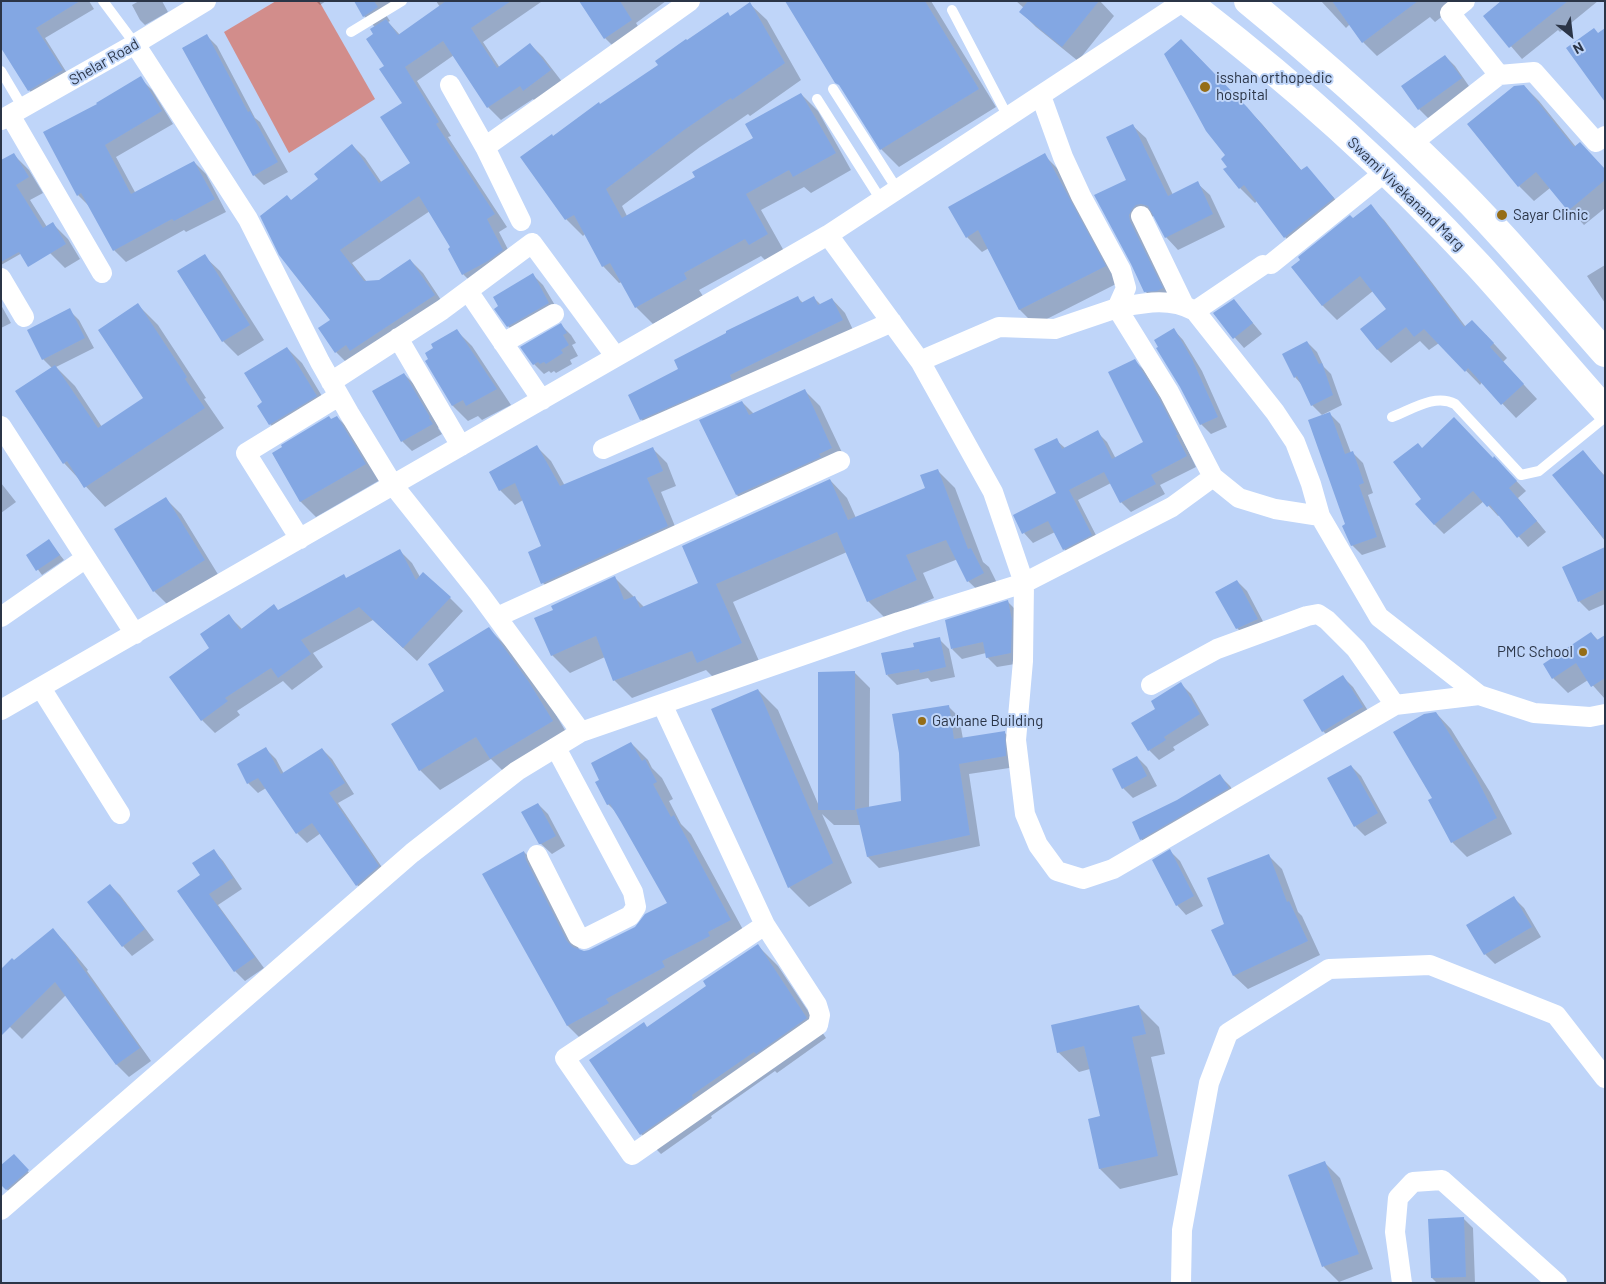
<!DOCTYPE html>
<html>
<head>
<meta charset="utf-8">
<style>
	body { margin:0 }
	#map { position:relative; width:1606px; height:1284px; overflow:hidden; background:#bfd5f9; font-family:Barlow,sans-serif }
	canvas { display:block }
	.frame { position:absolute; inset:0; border:2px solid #2b3547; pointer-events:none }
	.north { position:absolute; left:1546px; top:10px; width:50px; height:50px; -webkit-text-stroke:4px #bfd5f9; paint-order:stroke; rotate:151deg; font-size:14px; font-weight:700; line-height:20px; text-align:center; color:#2b3547 }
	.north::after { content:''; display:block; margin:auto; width:18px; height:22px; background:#2b3547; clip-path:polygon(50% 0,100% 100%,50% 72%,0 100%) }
</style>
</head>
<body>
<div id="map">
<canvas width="1606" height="1284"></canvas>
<div class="frame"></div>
<div class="north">N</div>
</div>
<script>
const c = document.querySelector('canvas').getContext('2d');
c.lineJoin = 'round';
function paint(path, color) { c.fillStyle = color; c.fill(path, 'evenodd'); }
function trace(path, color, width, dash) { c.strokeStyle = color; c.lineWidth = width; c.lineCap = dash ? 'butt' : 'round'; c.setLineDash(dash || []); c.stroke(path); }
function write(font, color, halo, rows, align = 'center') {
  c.font = font + ' Barlow,sans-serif'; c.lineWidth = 4; c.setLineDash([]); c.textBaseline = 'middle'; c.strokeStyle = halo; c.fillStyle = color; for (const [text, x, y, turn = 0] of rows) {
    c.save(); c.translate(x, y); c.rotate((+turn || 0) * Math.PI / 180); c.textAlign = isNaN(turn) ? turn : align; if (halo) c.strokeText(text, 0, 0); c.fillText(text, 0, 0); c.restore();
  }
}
const green = new Path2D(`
	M276,1H319L375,99L289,153L224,32Z`);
const shadow = new Path2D(`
	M1,1H89L94,9L45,38L72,81L39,100L29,90Z
	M139,1H162L168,12L145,25L140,20L132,5Z
	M316,1H326L320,5Z
	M355,1H408L386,15L390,21L388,22L400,35L440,7L436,1H540L541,2L483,42L500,68L530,44L543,57L563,83L537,103L533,99L501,120L488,107L454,55L417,81L451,136L448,137L507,227L499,232L515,263L476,287L463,274L452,248L430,211L352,263L367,282L379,281L410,260L423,273L447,309L349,365L336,352L332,320L292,201L319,179L352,145L365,158L382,183L411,164L403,104L386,66L375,35V27L364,16Z
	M581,1H666L636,23L641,31L615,48L605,38Z
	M787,1H931L996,107L899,167L881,149Z
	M1016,1H1100L1114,16L1078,61L1036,27L1021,12L1024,8Z
	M1321,1H1462L1435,22L1430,17L1377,56L1363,42L1350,24L1346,28Z
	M1503,1H1598L1560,32L1558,30L1522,59L1485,16Z
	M750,4L767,20L801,80L750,116L748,114L700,147L622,206L627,216L697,178L755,138L801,94L818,111L851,170L811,193L804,187L761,210L784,251L766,261L761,256L699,290L703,296L653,324L636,307L622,282L619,283L603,266L585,234L583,236L566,219L554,138Z
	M207,36L217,46L255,118L260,122L288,172L264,185L254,175L183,48Z
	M1196,55L1262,124L1302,171L1306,168L1348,213L1300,252L1285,237L1257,201L1255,203L1240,188L1229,167L1227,155Z
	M1445,56L1455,66L1471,89L1429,119L1419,109Z
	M140,78L152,90L173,124L116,157L136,194L194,162L206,174L226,212L186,232L184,230L126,262L114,250L90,207L78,195L99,105Z
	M1524,86L1539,101L1576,147L1605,170V208L1584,225L1550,188L1534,201L1519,186Z
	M1133,126L1146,138L1173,195L1197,183L1210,195L1225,227L1178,250L1166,237L1155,216L1149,217L1174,300L1157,303L1145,291L1133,264L1096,196L1128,180Z
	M14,155L29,170L43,193L30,200L47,227L53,224L68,239L80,259L65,268L50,253L43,241L1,265V162Z
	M1044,155L1059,170L1120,282L1035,325L1020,310L989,248L982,252L967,237Z
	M1370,206L1384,220L1466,327L1486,335L1507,358L1503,362L1537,399L1516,418L1482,382L1480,385L1439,343L1429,350L1420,341L1391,363L1377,349L1387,309L1373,291L1337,320L1323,306L1292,267Z
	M204,256L220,271L264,340L238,356L223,341Z
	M1605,265V303L1587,276Z
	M533,275L543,285L556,307L518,336L508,326Z
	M798,298L803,303L814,298L821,305L832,299L845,313L855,334L654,432L641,419L680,369L728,333Z
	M1,305L11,323L1,328Z
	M138,305L158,325L206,398L204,399L224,428L105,507L64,463L52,368L43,359L69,310L79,320L94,348L56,367L75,386L102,427L145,398Z
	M1243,311L1262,334L1244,348L1214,314Z
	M561,325L571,335L576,343L572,345L578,356L570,360L572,364L556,373L554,371L551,373L549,371L544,374L534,364Z
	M1174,330L1183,340L1202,371L1227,427L1211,434L1201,424L1160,348Z
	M457,331L472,346L511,405L482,420L478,416L468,421L453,406Z
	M1307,342L1317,352L1324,367L1331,374L1342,405L1322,415L1312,405L1302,385L1295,377Z
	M287,348L302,363L331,411L285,439L270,424Z
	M1134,360L1144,370L1168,409L1196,467L1160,485L1165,494L1131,512L1121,502L1111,483L1078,500L1101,545L1074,559L1064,549L1055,532L1033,543L1024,533L1058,494L1056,440L1065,448L1097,432L1107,442L1116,459L1145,443Z
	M404,374L414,384L439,427L438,428L442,434L412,451L402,441Z
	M805,391L820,406L847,463L752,510L737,495L742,402L754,414Z
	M1330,414L1340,424L1351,453H1353L1363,463L1373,493L1368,495L1386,547L1362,555L1352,545L1347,525Z
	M337,417L352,432L380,480L316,517L301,502L273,454Z
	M537,447L551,461L565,486L652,448L667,463L676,486L661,492L681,541L557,597L543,583V547L523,500L515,505L500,490L490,472Z
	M1422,449L1493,459L1504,468L1526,491L1518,498L1546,532L1528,547L1500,515L1498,516L1484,501L1444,534L1434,524L1423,499Z
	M1583,452L1605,476V541L1554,475Z
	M937,470L955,488L983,562L989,567L1001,591L986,598L968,581L958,559L923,573L934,598L886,619L868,601L847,552L733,602L759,661L716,680L706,670L632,698L614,680L605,657L570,673L552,655L554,611L615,578L645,608L700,583L830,480L847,498L856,518L927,489Z
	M1,483L16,502L1,513Z
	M166,499L181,514L219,576L169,606L154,591Z
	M49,541L64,560L42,575L28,556Z
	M1605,548V604L1589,611L1579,601Z
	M399,550L412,563L420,577L450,598L463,611L417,661L373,620L313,653L323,667L292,690L283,681L237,711L240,715L215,733L202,720L211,649L229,616L242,629L347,579Z
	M1237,581L1247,591L1267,629L1247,638L1237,628L1217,592Z
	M1008,602L1018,612L1021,663L997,667L987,657L986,653L962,659L952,649Z
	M489,629L509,649L549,703L572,742L511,779L491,759L440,790L420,770L392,724L446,692Z
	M1591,633L1599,641L1605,637V699L1588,680L1568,693L1553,678Z
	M939,639L949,649L955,677L931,682L928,678L897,685L887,675L916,648Z
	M855,673L870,688L869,808L902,803L948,706L959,717L963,739L1004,732L1015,743L1016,767L969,774L980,846L879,868L868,857L861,825H834L822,814L852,883L809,907L789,887L758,690L778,710L819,806Z
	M1343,677L1353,687L1372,717L1333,741L1323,731Z
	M1181,684L1191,694L1209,725L1173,747L1175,750L1159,760L1149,750L1157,709Z
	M1436,713L1451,729L1490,792L1512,834L1467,857L1452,842L1434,798Z
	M631,743L648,760L652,768L662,778L673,799L669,801L681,824L691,834L747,937L585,1043L568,1026L484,874L524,852L541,869L543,879L580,951H590L636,928L669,903L618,814L608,804L601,780Z
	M266,749L276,759L284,774L322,749L332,759L354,794L338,803L388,876L367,895L357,885L321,833L307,843L297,833L266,788L258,793L248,783Z
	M1137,757L1147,767L1157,786L1133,798L1123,788Z
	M1351,766L1361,776L1387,823L1365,836L1355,826Z
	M1220,776L1230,786L1238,798L1151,849L1141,839L1177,801Z
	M538,804L548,814L565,846L552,854L540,843Z
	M214,851L223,861L242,889L218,905L264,968L245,981L235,971L179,891L201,875Z
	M1170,851L1180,861L1203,906L1186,915L1177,905Z
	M1269,856L1282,869L1298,912L1302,916L1320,955L1248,989L1234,976L1213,931L1226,925Z
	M110,885L120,895L154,940L132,956L123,946Z
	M1514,898L1524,908L1541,937L1495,964L1485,954Z
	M53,930L65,942L88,970L87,971L151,1061L129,1077L117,1065L66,995L22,1039L1,1018L14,962Z
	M758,946L778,966L826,1038L777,1073L775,1071L711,1116L712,1118L661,1154L641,1134L648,1028L708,986Z
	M1139,1007L1159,1027L1165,1054L1151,1057L1178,1175L1120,1189L1100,1169L1101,1117L1090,1069L1079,1072L1058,1052Z
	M14,1156L32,1176L11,1194L1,1183Z
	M1325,1163L1340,1178L1373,1269L1339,1282L1324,1267L1290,1176Z
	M1463,1218L1473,1228L1475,1283H1437L1432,1278Z`);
const building = new Path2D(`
	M1,1H80L36,28L63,70L28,91L1,48Z
	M354,1H374L378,7L363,17Z
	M446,1H511L471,28L497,68L530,43L551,70L523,91L520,86L487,108L443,41L405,67L439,122L436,124L495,214L487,219L503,250L488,261L462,275L448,249L450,247L419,196L340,250L364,281L379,280L410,259L435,295L350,351L346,345L335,353L318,328L330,320L279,255L260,216L287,195L291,200L318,179L314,174L352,144L379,183L410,163L380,117L402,103L379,69L384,66L366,39L373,34L370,29L386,19L398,35Z
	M579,1H620L632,20L604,39Z
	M785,1H925L979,89L880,150L839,85L835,83Z
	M1028,1H1099L1062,47L1019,12Z
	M1332,1H1418L1362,43Z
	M1501,1H1568L1509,48L1483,16Z
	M750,2L785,63L732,100L731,98L684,130L606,189L622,218L695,177L692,172L753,138L745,124L801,93L836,153L793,177L789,170L746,194L768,234L749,245L745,239L684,273L687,279L635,308L610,263L602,267L574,215L565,220L520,157L552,134L553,136L599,102L600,104L658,65L655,61L686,39L687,40L728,12L730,16Z
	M1594,28L1598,33L1605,28V102L1566,48Z
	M207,34L248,112L250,111L278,162L253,176L182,48Z
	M1181,39L1247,107L1301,170L1307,166L1334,198L1284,238L1244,185L1239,189L1223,169L1227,167L1221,159L1225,155L1206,131L1164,54Z
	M1445,55L1462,78L1418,110L1401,86Z
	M141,76L162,111L105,145L131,194L194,161L215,199L174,221L172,219L113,251L81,193L77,196L43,132L97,104L96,103Z
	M1524,85L1574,147L1580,142L1605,169V180L1568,211L1536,172L1518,187L1467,124L1514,86Z
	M1133,124L1168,196L1198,181L1213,214L1165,238L1148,206L1141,204L1136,205L1132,209L1129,215L1130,221L1163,288L1157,291L1144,292L1131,264L1094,195L1126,180L1106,137Z
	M14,153L29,177L16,185L43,228L53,222L66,244L28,267L19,252L1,262V160Z
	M1045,153L1106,266L1019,310L978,230L966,238L948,207Z
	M1371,204L1464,327L1472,320L1494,343L1490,347L1524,384L1501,405L1468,368L1465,372L1424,329L1414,337L1406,327L1377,350L1360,329L1386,309L1360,276L1322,306L1291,267L1300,260L1298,257L1350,215L1353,218Z
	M205,254L250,325L222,342L177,271Z
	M533,273L549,303L507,327L494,309L498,306L493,297Z
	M798,296L801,303L814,296L818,305L832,298L843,320L730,375L732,380L640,420L628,395L678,369L674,360L726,333V331Z
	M1234,299L1253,323L1233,339L1213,313Z
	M138,303L187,377L185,379L205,408L84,488L67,461L63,464L15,391L55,365L98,428L143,398L98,330Z
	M70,308L85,338L42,360L27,330Z
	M561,323L567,333L563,335L569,345L561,350L563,353L546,364L544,362L540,364L538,362L533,365L520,347Z
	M1174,328L1192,359L1218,417L1200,425L1180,387L1156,348L1158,347L1154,340Z
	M457,329L497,389L466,406L463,400L452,406L425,361L428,359L425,353L433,348L431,344Z
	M1307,341L1319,364L1322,363L1333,395L1311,406L1297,376L1294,378L1282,354Z
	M287,347L317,396L269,425L257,406L262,402L244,373Z
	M1135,359L1159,398L1178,435H1176L1187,456L1151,475L1156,484L1120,503L1104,472L1069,490L1092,535L1063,550L1048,521L1022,534L1013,515L1056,493L1034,449L1057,438L1062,449L1098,430L1112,459L1143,442L1108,372Z
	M404,373L430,417L429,418L433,424L401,442L372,391Z
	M805,389L832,448L819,454L821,457L736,495L699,420L742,401L749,415Z
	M1330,412L1345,454L1353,451L1364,483L1359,485L1377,537L1351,546L1342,526L1345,524L1308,420Z
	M329,416L331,419L337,416L366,464L300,502L272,453L282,447L281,445Z
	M1454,417L1493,458L1494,456L1517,481L1509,488L1537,521L1517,538L1490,505L1487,507L1473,491L1434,525L1415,504L1421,499L1393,462L1418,443L1422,448Z
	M537,445L560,486L653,447L663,471L647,478L668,526L541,584L528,552L541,546L515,483L499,491L489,472Z
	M1583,450L1605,477V540L1552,475Z
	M938,469L968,549L971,548L984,573L967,582L946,540L906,555L917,580L867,602L837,532L716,584L742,643L697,663L692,651L613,681L596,636L551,656L534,618L553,610L551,606L615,576L624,600L635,596L640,608L698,583L682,546L830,479L848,520L925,488L920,475Z
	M166,497L205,560L153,592L114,529Z
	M49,539L60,555L36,571L26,555Z
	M1605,547V589L1578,602L1562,567Z
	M400,549L416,580L423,572L451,597L403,648L359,607L301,640L311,654L278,678L271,668L225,698L228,701L201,721L169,677L209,648L200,634L229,614L240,630L274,604L278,610L344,574L346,578Z
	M1237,580L1258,619L1236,629L1215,592Z
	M1008,600L1012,620L1011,653L986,658L983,642L951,649L945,620Z
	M489,627L529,682L553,721L490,759L476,737L419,771L391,724L444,691L428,664Z
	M1591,632L1597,640L1605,635V678L1591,687L1576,663L1552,679L1543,664Z
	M940,637L946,667L920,673L919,669L886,675L881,653L914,647L913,643Z
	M855,671V810H818V672Z
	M1343,675L1363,707L1322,732L1303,700Z
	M1181,682L1200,714L1164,737L1166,740L1148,751L1131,723L1155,709L1151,701Z
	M758,689L833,863L788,888L711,709Z
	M949,705L954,739L1005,731L1006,756L959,764L970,835L867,857L856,809L901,801L899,753L892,714Z
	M1436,712L1475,775L1497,818L1451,843L1428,800L1432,798L1393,732L1424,714Z
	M631,742L642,761L645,759L657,782L653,784L671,817L674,815L731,920L708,932L710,936L662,961L665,967L606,999L609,1003L567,1026L482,874L524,851L526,860L567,941L573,947L584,951L589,950L635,927L645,914L667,903L621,822L610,804L607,805L595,782L599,780L591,763Z
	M266,747L281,774L322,748L345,783L329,793L379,866L356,886L312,823L296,834L258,778L247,784L237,764Z
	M1137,756L1147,776L1122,789L1112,769Z
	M1351,765L1378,813L1354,827L1327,778Z
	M1220,774L1229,788L1140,840L1132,822L1177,800Z
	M538,803L556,836L541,844H539L521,812Z
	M214,849L233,878L209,894L255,957L234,972L177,891L200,875L192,863Z
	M1170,849L1194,896L1176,906L1152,860Z
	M1269,854L1287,902L1289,901L1308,941L1233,976L1211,930L1224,924L1207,878Z
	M110,884L145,929L122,947L87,902Z
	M1514,896L1532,927L1484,955L1466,925Z
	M53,928L77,958L76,959L140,1048L116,1065L55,982L1,1036V969L12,958L14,960Z
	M758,944L807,1018L756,1054L754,1052L692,1095L693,1098L640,1135L589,1060L644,1022L647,1027L706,986L703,981Z
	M1139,1005L1146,1034L1132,1037L1158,1156L1099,1169L1088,1119L1100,1116L1084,1046L1057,1053L1051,1025Z
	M14,1154L29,1170L6,1190L1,1185V1165Z
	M1325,1161L1359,1254L1322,1267L1288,1175Z
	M1464,1217L1466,1277L1431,1278L1428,1219Z`);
const lane = new Path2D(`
	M103,1L135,44
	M952,10L1008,117
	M351,32L402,1
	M1,71L23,108
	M833,89L897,189
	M817,99L881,200
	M1392,417C1411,410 1435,393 1455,404L1521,475L1539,471L1605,417`);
const street = new Path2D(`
	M135,44L248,219L320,362L349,413L393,485L479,593L581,732
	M1499,75L1534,72L1596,142L1605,136
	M450,85L485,147L521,221
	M1041,96L1063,157L1081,196L1121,270L1126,288L1117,308
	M10,115L102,273
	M1,120L135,44L206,1
	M1411,144L1499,75L1450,13L1465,1
	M485,147L690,1
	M1141,216L1184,305
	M828,235L920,361L993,492L1024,583L1023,661L1016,740L1025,814L1038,845L1057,871L1083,879L1113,869L1395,705L1479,695
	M1271,264L1385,172
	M1,278L24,317
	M468,291L542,400
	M1117,308C1144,303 1169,297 1195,311L1275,412L1295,442L1311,484L1320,516
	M1195,311L1263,265
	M398,338L461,446
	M503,343L554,314
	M920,361L999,327L1055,329L1117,308L1169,392L1213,477
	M331,382L442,310L532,243L616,357
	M1,426L135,634
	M603,449L892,322
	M300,539L246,453L339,396
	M1,617L86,558
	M497,617L840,461
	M1151,685L1217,649L1307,616L1318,614L1327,620L1356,649L1395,705
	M41,688L120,814
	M662,704L765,925L565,1058L632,1155L818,1025L820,1015L817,1005L765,925
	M1,710L828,235L1184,1
	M537,855L578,936L584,939L630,916L636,907L633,892L556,748
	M1,1210L412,853L517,771L581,732L899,622L1024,583L1172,507L1213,477L1239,498L1275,509L1320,516L1379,617L1479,695L1534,713L1590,717L1605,714
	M1181,1283L1182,1230L1209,1083L1228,1033L1329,969L1430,965L1556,1015L1605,1078
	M1402,1283L1395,1232L1398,1198L1413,1182L1442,1180L1557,1283`);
const secondary = new Path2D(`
	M1186,1C1290,80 1389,169 1478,265C1521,312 1562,362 1605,410
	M1248,1C1315,56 1379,112 1441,173C1499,229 1551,292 1605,353`);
const markers = [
	[1205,87,6,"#956d17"],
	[1502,215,6,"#956d17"],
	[1583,652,5,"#956d17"],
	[922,721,5,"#956d17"]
];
const streetNames = [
	["Shelar Road",104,62,-30],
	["Swami Vivekanand Marg",1406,194,44]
];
const poiNames = [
	["isshan orthopedic",1216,78],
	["hospital",1216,95],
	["Sayar Clinic",1513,215],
	["PMC School",1573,652,"right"],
	["Gavhane Building",932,721]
];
paint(green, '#d28d8b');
paint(shadow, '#0003');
paint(building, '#83a7e3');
trace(lane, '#fff', 10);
trace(street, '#fff', 20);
trace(secondary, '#fff', 28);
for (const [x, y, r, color] of markers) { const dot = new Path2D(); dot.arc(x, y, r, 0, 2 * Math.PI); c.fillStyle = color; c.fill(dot); trace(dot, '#bfd5f9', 2); }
write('15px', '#2b3547', '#bfd5f9', streetNames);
write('15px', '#2b3547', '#bfd5f9', poiNames, 'left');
</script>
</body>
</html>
